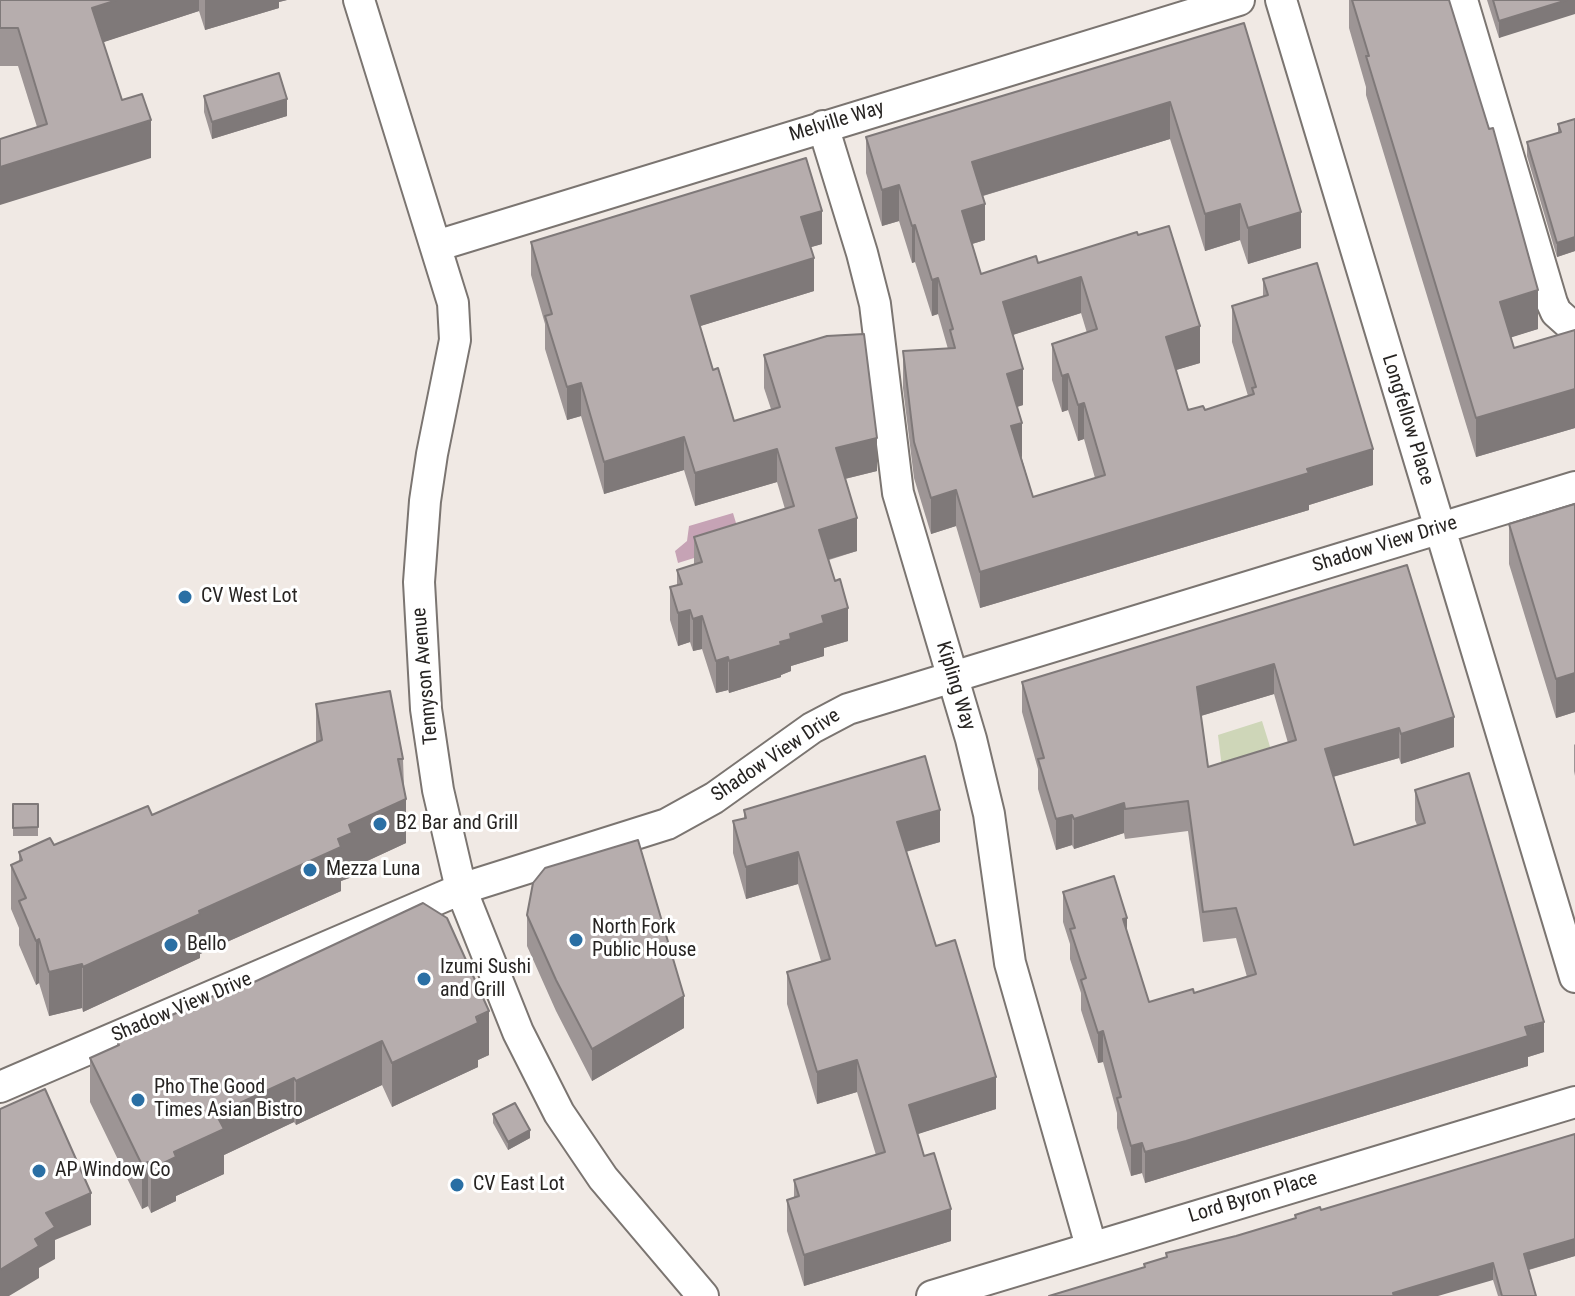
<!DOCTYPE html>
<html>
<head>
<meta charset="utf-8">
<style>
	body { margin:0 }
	canvas { display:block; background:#f0e9e4 }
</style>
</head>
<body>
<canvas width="1575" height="1296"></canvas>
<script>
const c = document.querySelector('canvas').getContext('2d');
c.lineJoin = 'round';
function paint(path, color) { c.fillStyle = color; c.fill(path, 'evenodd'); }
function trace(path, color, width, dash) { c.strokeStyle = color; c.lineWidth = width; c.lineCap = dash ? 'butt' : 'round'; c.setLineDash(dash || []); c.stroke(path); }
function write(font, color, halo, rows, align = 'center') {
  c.font = font + ' "Roboto Condensed",sans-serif'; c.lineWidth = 6; c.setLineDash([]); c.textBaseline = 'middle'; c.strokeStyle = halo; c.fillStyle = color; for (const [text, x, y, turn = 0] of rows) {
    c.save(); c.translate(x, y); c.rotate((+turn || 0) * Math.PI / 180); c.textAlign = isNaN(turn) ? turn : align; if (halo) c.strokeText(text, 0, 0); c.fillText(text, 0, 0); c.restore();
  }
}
const green = new Path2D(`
	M1262,721L1276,766L1224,784L1218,735Z`);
const water = new Path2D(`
	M733,513L742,543L678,563L675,551L687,541L689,526Z`);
const minor = new Path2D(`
	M359,0L453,303L455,340L432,454L425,501L419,582L426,709L438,790L461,889L518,1032L559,1113L603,1178L703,1296
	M1281,0L1575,977
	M1462,0L1552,303L1556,312L1575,329
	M823,126L862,253L875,304L898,493L971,739L989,814L1010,963L1091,1246
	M436,246L1239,0
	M0,1087L461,889L667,824L714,798L812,728L848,709L1575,487
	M932,1296L1575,1102`);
const wall = new Path2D(`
	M0,0H287L279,2V8L205,30L199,11L103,42L122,100L151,158L37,127L18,66H0Z
	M1349,0H1449L1538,329L1511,337L1514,348L1575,330V428L1476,457L1366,95V87L1349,28Z
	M1487,0H1575L1499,38Z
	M1244,23L1301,248L1248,264L1240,240L1205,251L1170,139L983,196L985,240L972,244L981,274L1038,263L1137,232L1200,363L1176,370L1188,410H1205L1248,396L1232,342V306L1263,297V279L1373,485L1309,505V510L980,608L956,526L931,534L914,478L903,388V351L948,349L938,314L932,316L915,262L912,263L899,221L882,226L866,173V137ZM1081,313L1087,333L1052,344V380L1062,412L1068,410L1078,441L1084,439L1095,478L1033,497L1022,459L1017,407L1023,405L1013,335Z
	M204,96L287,116L212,139L204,112Z
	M1575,119V251L1557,257L1527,156V142L1558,133V124Z
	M531,242L822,244L811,247L814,291L700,326L713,370L734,421L771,409L764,388V355L877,471L845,479L857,551L829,560L848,641L824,648V656L791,666V671L781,675V677L729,693L728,690L716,693L702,649L693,651L690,642L678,646L670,620V587L677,585V570L694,564V537L785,509L777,482L695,506L684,470L604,494L581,416L567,420L545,349V324L531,275Z
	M1575,504V712L1556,718L1509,564V524Z
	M1407,565L1454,747L1401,764L1399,758L1333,777L1354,845L1417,825L1415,820V790L1544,1052L1528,1057V1066L1145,1183L1142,1173L1131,1176L1117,1128V1113L1103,1062L1098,1063L1081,1010V993L1070,959V944L1063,922V892L1127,933L1149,1002L1194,993L1247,977L1236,938L1203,942L1188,831L1125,839L1124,833L1074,849L1072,845L1056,850L1038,789V769L1022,712V682ZM1274,694L1288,743L1208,767L1201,716Z
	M316,704L403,759L406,843L352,868V877L341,881V891L200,954V958L83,1012L82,1008L49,1016L39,983L36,985L19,945V928L11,909V865L19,861V852L54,845L152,815L316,743Z
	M1575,744V776L1574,771V745Z
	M13,804H38V836H13Z
	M744,810L940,842L906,852L936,946L996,1109L917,1134L951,1241L804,1286L787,1231V1200L794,1198V1180L876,1155L857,1092L817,1104L787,1004V972L821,961L798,884L746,899L733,853V821L744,818Z
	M527,915L684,1028L592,1081L556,1011L527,946Z
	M222,996L489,1055L478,1060V1067L392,1107L382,1085L296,1125L294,1122L224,1155V1174L176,1196V1201L151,1213L148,1206L142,1209L90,1102V1058L117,1046V1040Z
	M493,1114L530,1138L508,1150L493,1123Z
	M1575,1134V1256L1529,1270L1536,1296H1498L1493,1280L1144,1268V1264L1166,1257V1253L1236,1236L1295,1218V1215L1321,1210Z`);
const shadedWall = new Path2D(`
	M117,0H199V11L92,46V8Z
	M205,0H287L279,2V8L205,30Z
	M1567,0H1575V14L1499,38V21Z
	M287,99V116L212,139V122Z
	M1170,102V139L972,199V162Z
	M151,120V158L0,205V167Z
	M899,185V221L882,226V190Z
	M985,204V240L962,247V211Z
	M1240,204V240L1205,251V214Z
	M822,211V244L801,250V217Z
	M1301,212V248L1248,264V228Z
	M915,225V262L912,263V226Z
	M1575,237V251L1557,257V243Z
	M814,258V291L691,329V296Z
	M1081,277V313L1003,338V302Z
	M938,278V314L932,316V280Z
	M1538,290V329L1500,341V302Z
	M1200,326V363L1166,373V337Z
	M1023,369V405L1007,410V374Z
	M1068,374V410L1062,412V376Z
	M581,383V416L567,420V387Z
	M1575,389V428L1476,457V418Z
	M1084,403V439L1078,441V405Z
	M1022,423V459L1011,426Z
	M684,437V470L604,494V462Z
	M877,438V471L836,481V448Z
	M777,449V482L695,506V473Z
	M1373,449V485L1309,505V510L980,608V572Z
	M956,490V526L931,534V498Z
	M857,518V551L819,562V530Z
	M848,608V641L824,648V656L791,666V671L781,675V677L729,693V661L780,642L790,634L822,616Z
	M690,610V642L678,646V613Z
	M702,616V649L693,651V619Z
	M728,657V690L716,693V661Z
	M1274,664V694L1197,717V687Z
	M1575,673V712L1556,718V679Z
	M1454,717V747L1401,764V734Z
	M1399,728V758L1325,779V749Z
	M406,799V843L352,868V877L341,881V891L200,954V958L83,1012V967L199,911L338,839L349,825Z
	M1124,803V833L1074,849V819Z
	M940,810V842L897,854V822Z
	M1072,815V845L1056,850V819Z
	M798,852V884L746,899V867Z
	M1127,918V948L1123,919Z
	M39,939V983L36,985V941Z
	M82,964V1008L49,1016V972Z
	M684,996V1028L592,1081V1049Z
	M489,1011V1055L478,1060V1067L392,1107V1063Z
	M1544,1022V1052L1528,1057V1066L1145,1183V1152Z
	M1103,1031V1062L1098,1063V1033Z
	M382,1041V1085L296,1125V1081Z
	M857,1060V1092L817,1104V1072Z
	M996,1077V1109L909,1137V1105Z
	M294,1078V1122L224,1155V1174L176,1196V1201L151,1213V1169L174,1152L216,1114Z
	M530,1130V1138L508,1150V1142Z
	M1142,1143V1173L1131,1176V1146Z
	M148,1162V1206L142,1209V1165Z
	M91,1193V1225L55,1240V1259L39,1268V1278L9,1296H0V1270L35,1239L46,1213Z
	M951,1209V1241L804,1286V1255Z
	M1575,1239V1256L1524,1271V1254Z
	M1493,1263V1280L1438,1296H1393V1293Z`);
const building = new Path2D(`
	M0,0H117L92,8L122,100L142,94L151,120L0,167V139L47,124L18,28H0Z
	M1352,0H1449L1489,129L1493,128L1538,290L1500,302L1514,348L1575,330V389L1476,418L1366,56H1369Z
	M1493,0H1567L1499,21Z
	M1244,23L1301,212L1248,228L1240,204L1205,214L1170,102L972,162L985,204L962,211L981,274L1036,256L1038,263L1137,232L1138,235L1169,226L1200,326L1166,337L1188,410L1203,406L1205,410L1254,394L1252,388L1256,387L1232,306L1268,295L1263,279L1317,263L1373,449L1307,469L1309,473L980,572L956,490L931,498L914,442L903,351L955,348L950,330L953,329L938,278L932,280L915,225L912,226L899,185L882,190L866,137ZM1081,277L1097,329L1052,344L1062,376L1068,374L1078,405L1084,403L1105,475L1033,497L1011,426L1022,423L1007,374L1023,369L1003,302Z
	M279,73L287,99L212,122L204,96Z
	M1575,119V237L1557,243L1527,142L1561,132L1558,124Z
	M806,158L822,211L801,217L814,258L691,296L713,370L718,368L734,421L780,407L764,355L827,336L864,334L877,438L836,448L857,518L819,530L835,581L840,579L848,608L822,616L824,623L790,634L791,639L780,642L781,645L729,661L728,657L716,661L702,616L693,619L690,610L678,613L670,587L682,584L677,570L702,562L694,537L794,506L777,449L695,473L684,437L604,462L581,383L567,387L545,316L552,314L531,242Z
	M1575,504V673L1556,679L1509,524Z
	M1407,565L1454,717L1401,734L1399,728L1325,749L1354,845L1425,823L1415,790L1469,773L1544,1022L1525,1027L1528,1036L1186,1141L1145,1152L1142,1143L1131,1146L1117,1098L1121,1097L1103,1031L1098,1033L1081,980L1086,978L1070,929L1075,928L1063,892L1114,876L1127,918L1123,919L1149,1002L1193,989L1194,993L1256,974L1236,908L1203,912L1188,801L1125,809L1124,803L1074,819L1072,815L1056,819L1038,759L1044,758L1022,682ZM1274,664L1296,740L1208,767L1197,687Z
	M390,691L403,759H398L406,799L349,825L352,833L338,839L341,847L199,911L200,914L83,967L82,964L49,972L39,939L36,941L19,901L26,898L11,865L22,860L19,852L50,838L54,845L148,806L152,815L322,740L316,704Z
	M925,756L940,810L897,822L936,946L955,940L996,1077L909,1105L924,1156L934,1153L951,1209L804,1255L787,1200L799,1196L794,1180L885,1152L857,1060L817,1072L787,972L830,959L798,852L746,867L733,821L746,818L744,810Z
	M13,804H38V827L13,828Z
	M638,840L684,996L592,1049L556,980L527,915L533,883L545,868Z
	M423,903L447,918L489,1011L476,1017L478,1023L392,1063L382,1041L296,1081L294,1078L216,1114L224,1129L174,1152L176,1157L151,1169L148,1162L142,1165L90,1058L119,1045L117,1040L220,993L222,996L235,991Z
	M45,1089L91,1193L46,1213L55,1227L35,1239L39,1246L0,1270V1109Z
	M515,1103L530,1130L508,1142L493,1114Z
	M1575,1134V1239L1524,1254L1536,1296H1502L1493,1263L1393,1293L1394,1296H1049L1145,1267L1144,1264L1167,1257L1166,1253L1236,1236L1296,1218L1295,1215L1320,1207L1321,1210Z`);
const markers = [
	[185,597,8,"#2a6fa4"],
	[380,824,8,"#2a6fa4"],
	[310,870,8,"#2a6fa4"],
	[576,940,8,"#2a6fa4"],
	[171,945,8,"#2a6fa4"],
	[424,979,8,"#2a6fa4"],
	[138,1100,8,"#2a6fa4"],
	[39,1171,8,"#2a6fa4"],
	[457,1185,8,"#2a6fa4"]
];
const streetNames = [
	["Melville Way",837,122,-17],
	["Longfellow Place",1407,420,73],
	["Shadow View Drive",1385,545,-17],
	["Tennyson Avenue",426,676,-95],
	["Kipling Way",955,686,73],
	["Shadow View Drive",776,756,-34],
	["Shadow View Drive",182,1008,-23],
	["Lord Byron Place",1253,1198,-17]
];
const poiNames = [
	["CV West Lot",201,597],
	["B2 Bar and Grill",396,824],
	["Mezza Luna",326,870],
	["North Fork",592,928],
	["Public House",592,951],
	["Bello",187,945],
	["Izumi Sushi",440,968],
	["and Grill",440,991],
	["Pho The Good",154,1088],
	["Times Asian Bistro",154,1111],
	["AP Window Co",55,1171],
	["CV East Lot",473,1185]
];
paint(green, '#ced6b8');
paint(water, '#c6a3b5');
trace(minor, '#7b7571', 34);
trace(minor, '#fff', 30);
paint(wall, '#9d9595');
paint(shadedWall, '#7f7979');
paint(building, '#b6adad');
trace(building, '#7f7979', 2);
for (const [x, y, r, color] of markers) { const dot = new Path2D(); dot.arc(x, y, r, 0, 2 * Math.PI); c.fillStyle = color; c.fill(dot); trace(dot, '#fff', 3); }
write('20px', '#272422', '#fff', streetNames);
write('20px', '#272422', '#fff', poiNames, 'left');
</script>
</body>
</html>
